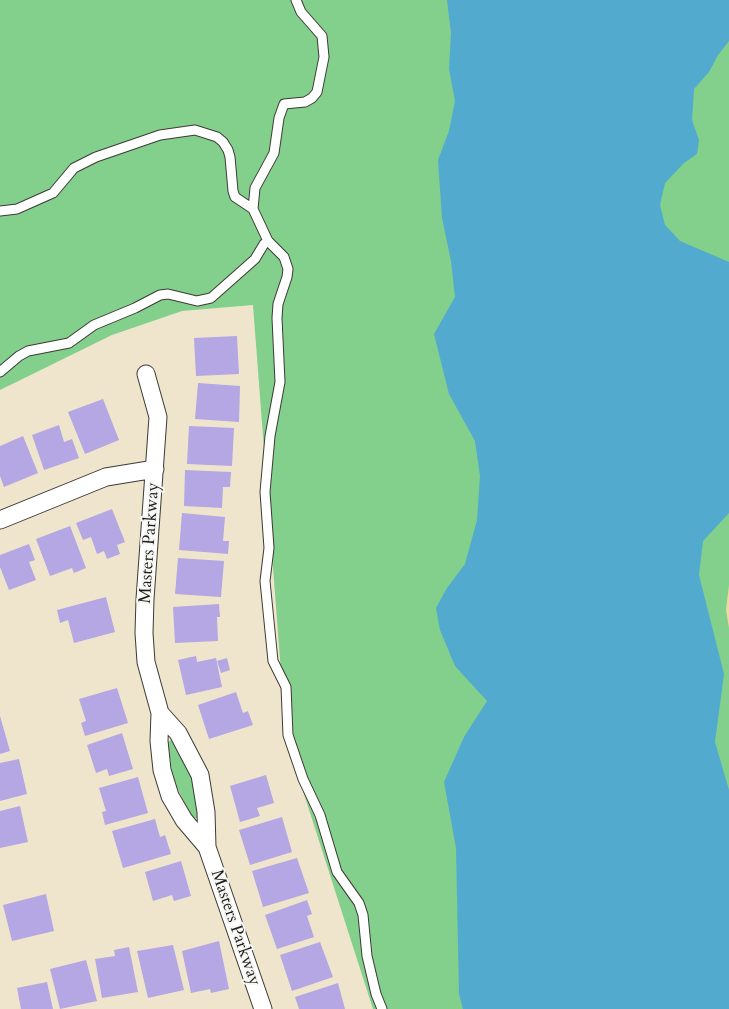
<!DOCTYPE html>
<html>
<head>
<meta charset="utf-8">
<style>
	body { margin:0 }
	canvas { display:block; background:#efe5cc }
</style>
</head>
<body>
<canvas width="729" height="1009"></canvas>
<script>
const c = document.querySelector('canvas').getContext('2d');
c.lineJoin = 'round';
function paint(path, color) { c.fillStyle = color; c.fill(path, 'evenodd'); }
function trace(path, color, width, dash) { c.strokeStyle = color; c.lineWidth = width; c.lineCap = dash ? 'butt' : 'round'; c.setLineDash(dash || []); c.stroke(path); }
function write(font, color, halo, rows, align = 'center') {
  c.font = font + ' Cardo,serif'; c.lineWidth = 4; c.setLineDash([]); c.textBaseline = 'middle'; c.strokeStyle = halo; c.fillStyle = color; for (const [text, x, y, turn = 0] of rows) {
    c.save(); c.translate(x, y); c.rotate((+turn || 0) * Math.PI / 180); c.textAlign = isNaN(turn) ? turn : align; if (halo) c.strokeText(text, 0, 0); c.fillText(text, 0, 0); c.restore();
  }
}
const green = new Path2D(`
	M0,0H729V1009H373L286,738L253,305L182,311L112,335L0,390Z
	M173,739L196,784L198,818H194L191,815L173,780L168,742Z`);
const sand = new Path2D(`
	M729,585V628L726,610Z`);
const water = new Path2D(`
	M447,0H729V41L718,55L709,72L694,89L692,120L699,140L697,154L684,163L665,183L660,205L665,225L680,241L729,262V513L703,541L699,575L724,674L715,742L729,790V1009H463L459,994L456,848L444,782L464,737L487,701L455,666L440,630L436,608L447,588L465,564L477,520L480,476L475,441L449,394L434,334L455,297L451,261L442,218L438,160L449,131L455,101L449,69L451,33Z`);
const building = new Path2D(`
	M237,336L239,374L196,376L194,338Z
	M198,383L240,386L239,422L195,419Z
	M103,399L119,440L85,454L68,412Z
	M59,425L64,442L72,439L79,458L44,470L32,435Z
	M189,426L234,428L232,466L187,464Z
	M23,436L38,473L4,487L0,476V446Z
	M185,470L231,472L230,487H223L222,508L184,506Z
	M112,509L125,542L117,545L120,554L107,559L104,551L97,554L91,537L83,540L76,523Z
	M182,513L225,517L223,541H229L228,554L179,550Z
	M70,526L86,568L74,573L72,568L50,576L36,539Z
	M29,544L35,560L29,562L36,580L9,590L0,567V555Z
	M178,558L224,561L221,597L175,594Z
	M106,597L115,632L74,643L68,620L60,623L57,610Z
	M219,604L220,617H217L218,641L175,643L173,607Z
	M196,656L197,662L216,658L222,687L186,695L178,660Z
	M227,658L230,670L221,673L217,661Z
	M117,688L128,723L85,736L81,723L86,721L79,699Z
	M236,692L243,713L248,711L253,725L209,739L198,705Z
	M0,716L10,751L0,754Z
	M122,733L133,769L109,776L107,769L96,773L87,745Z
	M19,759L27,794L0,801V763Z
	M266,775L274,803L257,808L260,816L240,822L230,786Z
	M138,777L148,813L105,825L102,812L106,811L99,788Z
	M20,806L28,842L0,848V811Z
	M282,817L292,852L250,865L239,830Z
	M155,819L160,837L165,835L171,854L123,868L112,831Z
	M297,858L309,893L263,907L252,871Z
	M181,861L191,896L174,901L172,895L153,901L145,872Z
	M46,894L54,931L12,941L3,905Z
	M307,900L312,914L307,916L314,937L277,949L265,915Z
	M219,941L229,989L211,993L210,989L191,993L182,951Z
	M320,942L333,977L292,991L280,955Z
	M173,945L184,990L148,998L137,951Z
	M129,947L138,992L102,998L95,959L115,956L114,950Z
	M86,960L97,1001L60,1009L50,969Z
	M47,982L53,1009H21L17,988Z
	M338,983L345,1009H299L295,997Z`);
const lane = new Path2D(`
	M253,209L255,188L274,153L279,118L284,104L305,102L312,98L317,92L324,57L322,36L301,12L296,0
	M0,211L17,209L53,193L74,168L96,157L160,135L195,130L217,137L223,142L228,150L230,157L233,191L235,197L253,209L268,241L284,257L288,269L287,277L278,304L277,318L280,382L270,436L265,492L269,548L265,581L273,661L286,687L288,735L303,779L320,815L337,872L359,903L363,915L367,956L376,994L382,1009
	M0,372L19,356L28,351L69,343L94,325L135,308L160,295L168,294L197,301L211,298L255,259L264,244L268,241`);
const street = new Path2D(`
	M146,374L158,417L145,599L144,633L146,662L160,713L159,741L162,770L170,796L184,820L207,847
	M0,520L106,477L155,469
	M160,713L178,733L200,775L206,812L207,847L263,1009`);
const streetNames = [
	["Masters Parkway",150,543,-86],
	["Masters Parkway",235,928,71]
];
paint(green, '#83cf8c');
paint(sand, '#eeda9e');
paint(water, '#52aacf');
paint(building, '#b4a7e3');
trace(lane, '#3c3a36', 11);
trace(street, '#3c3a36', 19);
trace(lane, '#fff', 9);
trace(street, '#fff', 17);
write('17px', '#1c1c1c', '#f6f6f2', streetNames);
</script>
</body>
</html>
